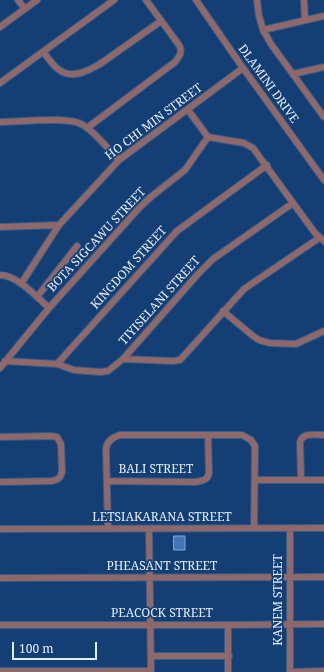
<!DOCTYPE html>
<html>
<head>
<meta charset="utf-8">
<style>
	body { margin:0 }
	#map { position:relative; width:324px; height:672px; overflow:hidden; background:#143f74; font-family:"Noto Serif",serif }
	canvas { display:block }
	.scale { position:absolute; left:12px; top:642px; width:85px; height:18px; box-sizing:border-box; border:2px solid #e4edfa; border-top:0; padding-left:5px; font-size:12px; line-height:14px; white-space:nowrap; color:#e4edfa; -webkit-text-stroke:3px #143f74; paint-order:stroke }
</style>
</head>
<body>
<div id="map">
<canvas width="324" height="672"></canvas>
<div class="scale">100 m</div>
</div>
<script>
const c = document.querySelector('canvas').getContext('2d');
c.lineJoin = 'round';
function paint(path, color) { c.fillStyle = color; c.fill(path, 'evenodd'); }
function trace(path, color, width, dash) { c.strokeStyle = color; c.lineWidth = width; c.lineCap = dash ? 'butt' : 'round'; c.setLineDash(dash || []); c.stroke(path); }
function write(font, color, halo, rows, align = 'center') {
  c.font = font + ' "Noto Serif",serif'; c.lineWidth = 3.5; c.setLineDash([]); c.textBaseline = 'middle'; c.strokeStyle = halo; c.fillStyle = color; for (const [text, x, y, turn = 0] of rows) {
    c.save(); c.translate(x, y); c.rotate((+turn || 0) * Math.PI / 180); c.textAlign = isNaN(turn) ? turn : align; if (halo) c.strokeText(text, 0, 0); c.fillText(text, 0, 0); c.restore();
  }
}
const building = new Path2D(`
	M174,536H185V550H174Z`);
const minor = new Path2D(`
	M18,0L25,9
	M196,0L243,68L324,180
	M257,0L259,16L263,30L271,44L324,117
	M304,0L305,20
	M0,27L37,0
	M263,30L324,16
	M43,52C48,57 52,65 58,69C71,80 88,71 100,64L161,21
	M293,74L324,67
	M0,83L114,0
	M188,110L208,137L244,143L253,148L315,233L324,241
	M0,122C19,122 69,116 83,125C95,132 109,150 119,160
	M87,128L175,62C179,57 183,52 179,45L146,0
	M0,227L59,225
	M0,275C17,275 37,297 49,308
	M21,284L59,225L119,160L243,68
	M37,297L77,246
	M223,311L253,336L259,340L270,343L296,344L324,331
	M123,359L173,361L180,360L244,289L319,238
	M5,361L57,364L74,370L100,372L108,371L123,359L198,274L213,259L293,203
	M57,364L177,231L267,165
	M0,368L49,308L140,207L152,196L185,170L208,137
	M0,437L51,436L57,437L61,444L62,472L60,477L58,479L52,481L0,482
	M255,480H324
	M301,480L300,442C303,432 315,435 324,435
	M108,481L195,482C202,481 208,480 209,473L208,435
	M0,529L324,528
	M108,529L106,449C107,441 113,437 120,435H242L251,440L255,446L254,528
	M149,529L151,672
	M0,578L324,577
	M0,625H228L324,624
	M228,625V672
	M151,656H229
	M0,671H151
	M290,672V528
	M290,672L324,671`);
const streetNames = [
	["DLAMINI DRIVE",268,84,54],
	["HO CHI MIN STREET",154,122,-37],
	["BOTA SIGCAWU STREET",97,240,-47],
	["KINGDOM STREET",129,268,-48],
	["TIYISELANI STREET",160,301,-48],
	["BALI STREET",156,470],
	["LETSIAKARANA STREET",162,518],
	["PHEASANT STREET",162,567],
	["KANEM STREET",279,600,-90],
	["PEACOCK STREET",162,614]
];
paint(building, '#4474b4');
trace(building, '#7aa8e5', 1);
trace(minor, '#355b89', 8);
trace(minor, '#8f6869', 6);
write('12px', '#e4edfa', '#143f74', streetNames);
</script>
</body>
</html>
